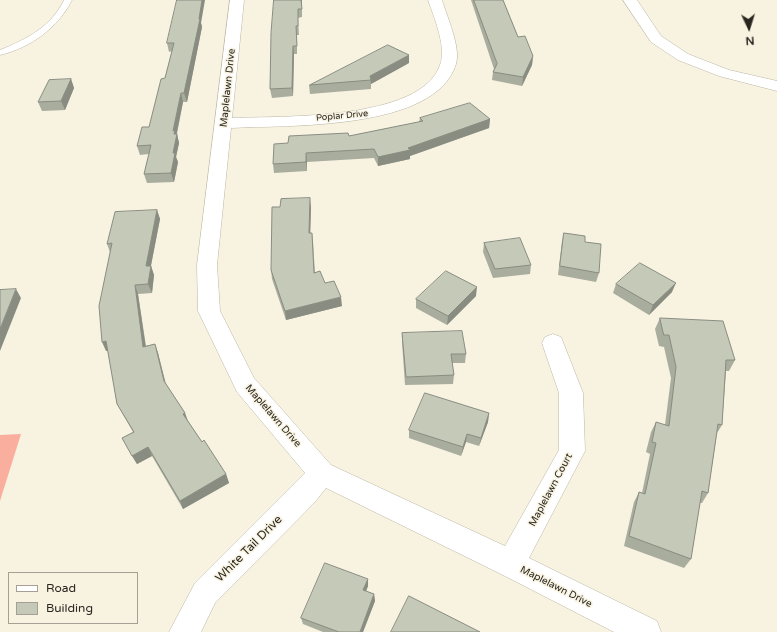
<!DOCTYPE html>
<html>
<head>
<meta charset="utf-8">
<style>
	body { margin:0 }
	#map { position:relative; width:777px; height:632px; overflow:hidden; background:#f8f2e1; font-family:"Varela Round",sans-serif }
	canvas { display:block }
	.legend { position:absolute; left:8px; top:572px; width:130px; height:52px; box-sizing:border-box; background:#f8f2e1; border:1px solid #a5a093; margin:0; padding:5px 7px; list-style:none; font-size:12px; color:#28261f }
	.legend li { display:flex; align-items:center; gap:8px; height:20px }
	.legend b { width:20px; border:1px solid #a5a093 }
	.north { position:absolute; left:729px; top:8px; width:40px; height:40px; -webkit-text-stroke:3px #f8f2e1; paint-order:stroke; rotate:176deg; font-size:11px; font-weight:700; line-height:16px; text-align:center; color:#28261f }
	.north::after { content:''; display:block; margin:auto; width:14px; height:18px; background:#28261f; clip-path:polygon(50% 0,100% 100%,50% 72%,0 100%) }
</style>
</head>
<body>
<div id="map">
<canvas width="777" height="632"></canvas>
<ul class="legend">
<li><b style="height:5px;background:#fff"></b>Road</li>
<li><b style="height:11px;background:#c4c9b8"></b>Building</li>
</ul>
<div class="north">N</div>
</div>
<script>
const c = document.querySelector('canvas').getContext('2d');
c.lineJoin = 'round';
function paint(path, color) { c.fillStyle = color; c.fill(path, 'evenodd'); }
function trace(path, color, width, dash) { c.strokeStyle = color; c.lineWidth = width; c.lineCap = dash ? 'butt' : 'round'; c.setLineDash(dash || []); c.stroke(path); }
function write(font, color, halo, rows, align = 'center') {
  c.font = font + ' "Varela Round",sans-serif'; c.lineWidth = 3; c.setLineDash([]); c.textBaseline = 'middle'; c.strokeStyle = halo; c.fillStyle = color; for (const [text, x, y, turn = 0] of rows) {
    c.save(); c.translate(x, y); c.rotate((+turn || 0) * Math.PI / 180); c.textAlign = isNaN(turn) ? turn : align; if (halo) c.strokeText(text, 0, 0); c.fillText(text, 0, 0); c.restore();
  }
}
const forest = new Path2D(`
	M21,434L0,501V435Z`);
const service = new Path2D(`
	M64,0H72C58,28 30,48 0,55V50C27,39 51,27 64,0Z`);
const minor = new Path2D(`
	M230,0H244L232,118C281,116 421,121 440,65C447,48 434,17 428,0H442C447,17 461,47 456,64C436,131 287,125 231,128L217,265L220,311L254,378L331,465L505,546L559,450V393L542,343L545,337L553,334L561,337L583,393L585,451L529,558L657,621L661,632H614L501,574L326,488L314,503L215,603L201,632H169L195,583L305,473L237,392L198,311L197,265Z
	M623,0H637L661,36L688,54L729,70L777,81V91L719,76L678,60L651,42Z`);
const wall = new Path2D(`
	M274,0H302V17L298,18L299,35H297V54H294L293,96L272,98L270,89Z
	M471,0H503L518,37L533,56L532,65L522,86L492,80L493,72L494,69Z
	M201,23L202,27L187,102H183L177,134L179,143L176,157L178,162L174,182L147,183L144,174L149,154L140,155L137,146L149,127L165,78L172,51L169,52L167,43Z
	M409,63L371,84V89L310,94L309,85Z
	M71,79L74,88L65,110L42,111L38,102Z
	M420,118L490,119L489,128L410,156V159L378,166L374,158L307,162V171L274,173L273,164L288,143L349,136L419,122Z
	M311,207L310,233H312L313,242L315,273L325,283L342,306L286,320L272,279L271,270Z
	M157,210L160,219L151,266L154,275L152,293L138,294L146,346L155,344L158,353L166,384L185,413L188,421L202,442L226,474L229,483L183,509L152,456L137,464L122,438L133,432L117,404L108,351H106L110,252L107,244Z
	M564,233L585,242L599,273L596,282L558,275L562,242Z
	M484,243L531,265L530,274L493,278L483,252Z
	M616,284L672,292L649,315L613,293Z
	M476,296L447,325L416,308V299Z
	M660,318L735,360L729,371H726L722,425L717,433L708,493L702,503H700L691,559L684,568L624,546L634,502L639,492L642,493L650,454L646,452L651,432L656,422L665,425L671,378L664,347L659,346L655,329Z
	M402,333L466,354L465,363H452L454,375L453,384L405,385L402,342Z
	M489,413L488,422L479,446L466,442L461,456L409,438V430Z
	M368,579V586L366,591L374,594L375,601L363,632H323L303,624L301,618Z`);
const shadedWall = new Path2D(`
	M202,0H205L201,23L202,27L187,102L184,93Z
	M301,0H302V17V9Z
	M293,46L294,54L293,96L292,88Z
	M409,55V63L371,84L370,76Z
	M533,56L532,65L522,86L523,77Z
	M71,79L74,88L65,110L61,101Z
	M181,93L183,102L176,136L177,134L179,143L176,157L178,162L174,182L171,173L173,131Z
	M490,119L489,128L410,156V159L378,166V157L408,148Z
	M306,153L307,162V171L306,162Z
	M310,198L311,207L310,242L309,233Z
	M157,210L160,219L149,275L146,266Z
	M151,266L154,275L152,293L148,284Z
	M676,283L672,292L649,315L653,305Z
	M135,285L138,294L147,356L143,347Z
	M477,287L476,296L447,325L448,316Z
	M16,289L21,298L0,351V329Z
	M341,297L342,306L286,320L285,311Z
	M106,341L110,350L106,351L102,342Z
	M155,344L158,353L167,390L164,381Z
	M185,413L188,422L183,414Z
	M489,413L488,422L479,446L481,438Z
	M467,434L466,442L461,456L463,447Z
	M148,447L152,456L137,464L132,456Z
	M226,474L229,483L183,509L180,501Z
	M368,579V586L364,597L363,590Z
	M374,594L375,601L363,632H360Z`);
const building = new Path2D(`
	M177,0H202L199,19H200L184,93H181L173,131L175,130L174,134H177L173,153H175L171,173L144,174L151,145L137,146L142,127H149L161,79L165,78L174,43H167Z
	M274,0H301L302,9H298V26H296L297,46H293L292,88L270,89L271,33Z
	M474,0H503L518,37L525,36L533,56L523,77L493,72L497,64Z
	M388,45L409,55L370,76L371,80L310,85Z
	M71,79L61,101L38,102L49,80Z
	M470,103L490,119L408,148L410,150L378,157L374,149L306,153V162L273,164L274,144L288,143L289,136L348,133L349,136L423,121L420,118Z
	M310,198L309,233H312L314,273L320,271L325,283L334,281L341,297L285,311L271,270L272,207H280L281,199Z
	M157,210L146,266H151L148,284L135,285L143,347L155,344L164,381L185,413L183,414L202,442L204,440L226,474L180,501L148,447L132,456L122,438L134,432L117,404L106,341L102,342L99,306L112,243L107,244L115,212Z
	M564,233L585,236V242L601,244L599,273L560,266Z
	M520,238L531,265L495,269L484,243Z
	M640,263L676,283L653,305L616,284Z
	M446,271L477,287L448,316L416,299Z
	M16,289L0,329V290Z
	M660,318L723,321L735,360H726L722,425L718,424L708,493L702,491L691,559L629,536L639,492L645,494L656,443L652,442L656,422L669,426L676,367L669,335H664Z
	M462,331L466,354H451L454,375L406,377L402,333Z
	M425,393L489,413L481,438L467,434L463,447L409,430Z
	M325,563L368,579L363,590L374,594L360,632H339L301,618Z
	M409,596L480,632H391Z`);
const farStreetnames = [
	["Poplar Drive",342,116,-5]
];
const streetNames = [
	["Maplelawn Drive",228,88,-84],
	["Maplelawn Drive",273,416,49],
	["Maplelawn Court",551,490,-62],
	["Maplelawn Drive",556,587,27]
];
const nearStreetnames = [
	["White Tail Drive",249,549,-45]
];
paint(forest, '#f9ae9e');
trace(service, '#bcb6a5', 1);
trace(minor, '#bcb6a5', 1);
paint(service, '#fff');
paint(minor, '#fff');
paint(wall, '#a9ad9e');
paint(shadedWall, '#898d81');
paint(building, '#c4c9b8');
trace(building, '#898d81', 1);
write('9px', '#28261f', '#f8f2e1', farStreetnames);
write('10px', '#28261f', '#f8f2e1', streetNames);
write('12px', '#28261f', '#f8f2e1', nearStreetnames);
</script>
</body>
</html>
